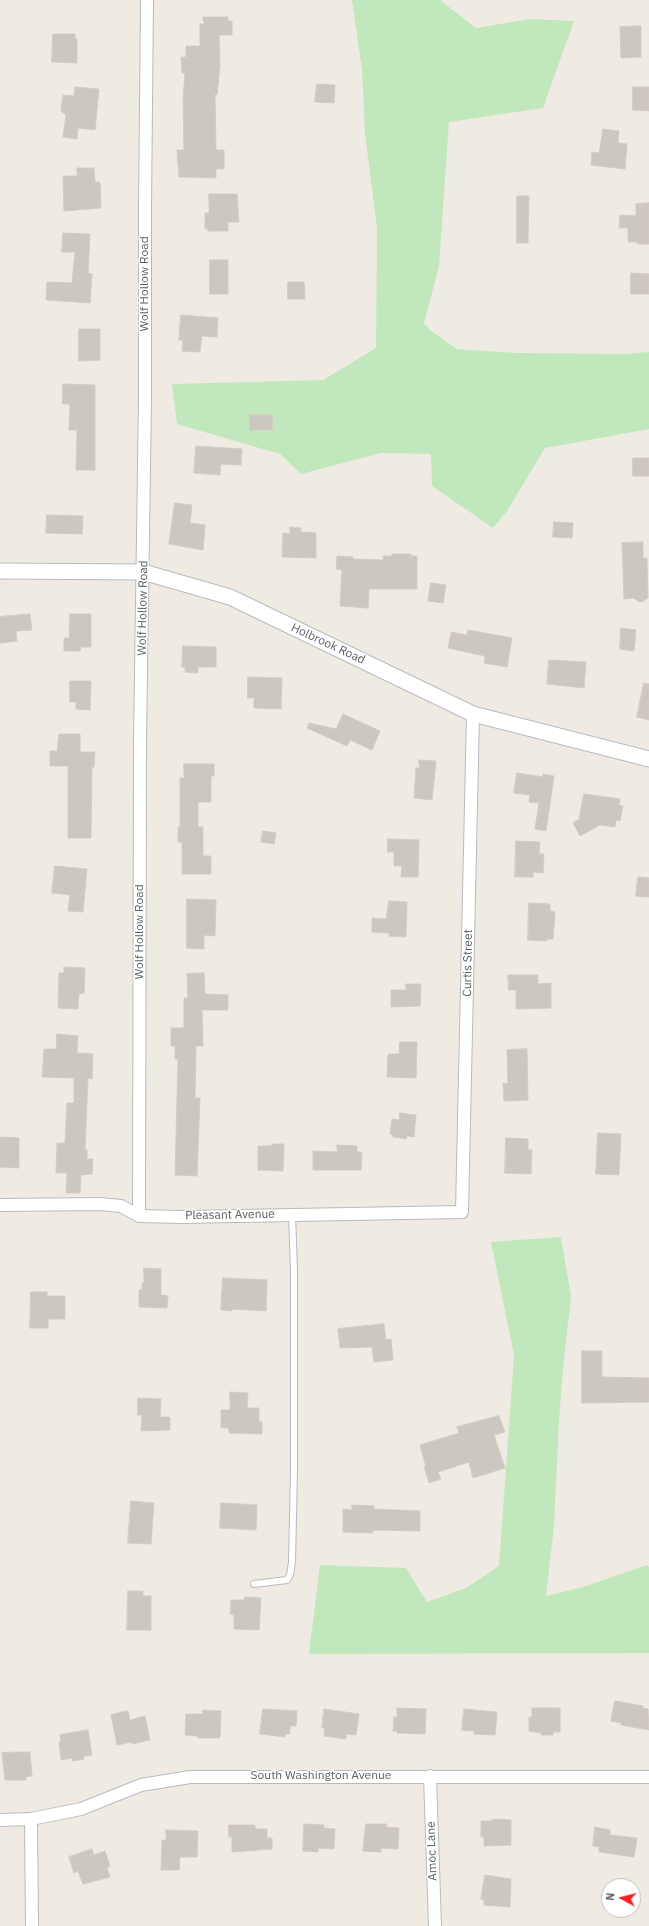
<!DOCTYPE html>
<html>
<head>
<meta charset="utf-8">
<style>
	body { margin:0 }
	#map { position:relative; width:649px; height:1926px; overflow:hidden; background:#efebe2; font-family:"IBM Plex Sans",sans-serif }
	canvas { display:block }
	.north { position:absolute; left:601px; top:1878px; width:40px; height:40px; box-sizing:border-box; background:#fff; border:1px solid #bdbfc1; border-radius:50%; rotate:277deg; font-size:11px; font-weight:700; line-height:16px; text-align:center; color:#5a6064 }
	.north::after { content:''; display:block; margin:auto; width:14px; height:18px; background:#f52124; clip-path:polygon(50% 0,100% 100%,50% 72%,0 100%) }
</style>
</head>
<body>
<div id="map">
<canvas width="649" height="1926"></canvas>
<div class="north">N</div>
</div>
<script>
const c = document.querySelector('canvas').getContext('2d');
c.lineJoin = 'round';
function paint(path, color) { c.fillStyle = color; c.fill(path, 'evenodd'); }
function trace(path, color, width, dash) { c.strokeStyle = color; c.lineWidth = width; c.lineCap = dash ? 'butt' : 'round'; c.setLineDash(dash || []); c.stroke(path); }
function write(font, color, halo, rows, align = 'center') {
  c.font = font + ' "IBM Plex Sans",sans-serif'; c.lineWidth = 3; c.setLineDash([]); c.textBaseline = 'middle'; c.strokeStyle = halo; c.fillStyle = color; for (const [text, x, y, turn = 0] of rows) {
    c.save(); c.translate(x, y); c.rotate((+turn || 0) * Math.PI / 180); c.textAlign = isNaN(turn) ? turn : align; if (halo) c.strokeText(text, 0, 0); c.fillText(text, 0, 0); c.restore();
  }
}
const green = new Path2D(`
	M352,0H440L476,28L530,19L574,21L543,108L449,122L439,266L424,323L431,331L457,349L517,353L626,354L649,352V429L545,448L507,511L493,528L432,486L431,454L381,453L301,474L280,454L177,424L172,384L323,380L376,348L377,228L365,134L362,70Z
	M561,1237L571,1296L564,1358L559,1420L554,1526L546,1596L583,1587L647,1565L649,1567V1653L309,1654L320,1565L406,1568L427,1602L466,1588L499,1566L514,1355L491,1242Z`);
const building = new Path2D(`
	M203,17H228V21H232V35H219L220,66L217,95L215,94L216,150H224V169H216V178L179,177L177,150H184L183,98L185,73H182L181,57H186V46H200V24H204Z
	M641,26V57L621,58L620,27Z
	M53,34H75V39H77V63L52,62Z
	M317,84L335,85L334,103L315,102Z
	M75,87L99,89L95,130L78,128L77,139L63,137L66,115L61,111L63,95L74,96Z
	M633,87H649V111L633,110Z
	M603,129L619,131L618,143L627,144L625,169L591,165L592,152L599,153Z
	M77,168H94L95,182H100L101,208L64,211L63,176H77Z
	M209,194H237L239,222H228V231H208V229H205V213H209Z
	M517,196H529L528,243H517Z
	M649,203V244H637V242H628V228H619L620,215L636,216V204Z
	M63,233L90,234L88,273L92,274L90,303L46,300L47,282L72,283L75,252H62Z
	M210,260H228V294H210Z
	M631,273L649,274V294H631Z
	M288,282H304L305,299H288Z
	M181,315L218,318L217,337L202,336L200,352L182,351L183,340H179Z
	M79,329H100V360L79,361Z
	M63,384L95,385V470H76L77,430H69L70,404H63Z
	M250,415H273L272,430H250Z
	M196,446L242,449L241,465L221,464L220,475L194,473Z
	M633,458H649V476H633Z
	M175,503L192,505L190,523L205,525L203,550L169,544Z
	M47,515L83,516L82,534L46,533Z
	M554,522L573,523L572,538L553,537Z
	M290,527L301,528V532L316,533V558L282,557L283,533L290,534Z
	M643,542V558H647L648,598L644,601L639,602L634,598L624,599L622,543Z
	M392,554H411V556H417V589H369L368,608L340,606L342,570L336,569L337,556L353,557V559L383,560V556H392Z
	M431,583L446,585L443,603L428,601Z
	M30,614L32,630L16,631L17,641L0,643V617Z
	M70,614H91V647H81L80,651H64V638H69Z
	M621,628L636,630L634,651L620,649Z
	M468,630L512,638L507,667L484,663L485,656L448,648L451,632L467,635Z
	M183,646L216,647V667H198V673L185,672V667H182Z
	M549,660L586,662L584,688L547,684Z
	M248,677L282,678L281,709L254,708V698H248Z
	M70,681H91L90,710L76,709V702H70Z
	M644,683L649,684V720L637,717Z
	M343,714L380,731L372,750L350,740L347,746L307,728L309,723L336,729Z
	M59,734H80V752H95L94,767H92L91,838H68V766H50V751H57Z
	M419,760L436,761L432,800L414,798L416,768H419Z
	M184,764H214V776H211V802H198V827H203V856H211V874H182V842H178V827H180V778H184Z
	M517,773L543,777V774L554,776L546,831L535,829L539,803L529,802L530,795L514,793Z
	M584,794L620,799L619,805L623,806L620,821L616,820L615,827L600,825L580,836L573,823L579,819Z
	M263,831L276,833L274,844L261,842Z
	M388,839L419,840L418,877H401L402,866H394V852H388Z
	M516,841L540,842L539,854H544L543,873L533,872V877H515Z
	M55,866L87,869L83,912L68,911L70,895L52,893Z
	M638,877L649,878V897L636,896Z
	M187,899L216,900L215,936L204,935V949L187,948Z
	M389,901L407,902L406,937L389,936V933L372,932V918L386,919Z
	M529,903L550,904V911L555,912L553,939H547V941L528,940Z
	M64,967L85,968L84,993L79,994L78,1009L58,1008L59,973H64Z
	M204,973L205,994L228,995V1010H202L203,1046H196L195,1098H200L197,1176L175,1175L178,1059H175V1046H171V1028H184V998H188L187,974Z
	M508,975H538V984L551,983V1008L516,1009V990H509Z
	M406,984H421L420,1006L391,1007V990H406Z
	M57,1034L78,1036L77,1053L93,1054L92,1079L88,1078L85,1150H87V1159H93L92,1174L81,1175L80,1193H66L67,1173H56L57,1143H65L67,1103H74V1078L42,1077L44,1049H56Z
	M400,1042H417L416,1078L387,1077L388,1054H399Z
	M527,1049L528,1100L504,1101L503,1083L508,1084L507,1050Z
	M400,1113L416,1115L414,1137L407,1136L406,1139L393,1137V1135L390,1134L392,1119L399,1120Z
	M598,1133L621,1134L619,1175L596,1174Z
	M0,1137L19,1138V1168L0,1167Z
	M506,1138L528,1139V1150H532L531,1174L505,1173Z
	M272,1144H284L283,1171L258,1170V1146H272Z
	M337,1145L357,1146V1152H362L361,1170H313V1151L337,1152Z
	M144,1268L161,1269V1295L168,1296L167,1308L139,1307V1290H142V1282L144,1283Z
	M223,1278L267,1280L266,1311L232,1309V1311L221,1310Z
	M31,1292H47V1296H65V1319H48V1328H30Z
	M384,1324L386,1340L391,1339L393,1360L374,1362L372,1347L340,1348L338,1329Z
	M582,1351H602V1377L649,1378V1402L582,1403Z
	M230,1392L248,1393L247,1408H259V1422H262V1434L229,1433V1428H221V1410H230Z
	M138,1398L161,1399L160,1417H170V1430L141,1431L142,1415H138Z
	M499,1416L505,1432L494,1435L505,1468L473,1478L469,1462L438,1472L441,1479L429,1483L424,1467H426L420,1445L459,1433L457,1427Z
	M131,1501L154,1503L151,1544L128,1543Z
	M221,1503L257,1505L256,1530L220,1528Z
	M352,1505L374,1506V1509L420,1511V1531L374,1530L372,1533L343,1532V1509L352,1510Z
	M128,1591H143V1596H151V1630H127Z
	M245,1597L261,1598L259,1630L234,1629V1615L230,1614L231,1600H244Z
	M615,1701L643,1706V1708L648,1709L649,1730L621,1725V1723L611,1721Z
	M397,1708L426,1709L425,1734L397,1733V1731H393L394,1717H397Z
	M532,1708H560V1732H553V1735H541V1733L529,1731V1717H532Z
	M263,1709L297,1711L296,1726H290V1734H285V1737L260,1734Z
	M324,1709L359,1714L356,1735L346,1734V1739L324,1736L325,1728H322Z
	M464,1709L497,1712L495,1735L474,1734V1731L462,1730Z
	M203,1710L221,1711L220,1738H198V1736L185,1735L186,1714H203Z
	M128,1711L130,1720L145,1716L150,1740L132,1744L131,1742L117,1745L111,1715Z
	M88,1730L92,1755L84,1756V1759L73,1761L72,1758L61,1760L59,1742H61L60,1735Z
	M18,1752H30L32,1776L26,1777V1780H5L2,1753Z
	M492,1819L511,1820V1845L484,1846V1837H481V1821H493Z
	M304,1824L324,1825V1828L335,1829L334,1849L318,1848V1852L303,1851Z
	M366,1824H387L386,1827L399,1828L398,1849L381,1848V1852L363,1851Z
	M229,1825H255V1829H267V1838H272V1849L232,1852V1837H229Z
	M595,1827L610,1830V1835L637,1838L634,1857L599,1852V1847L593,1846Z
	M166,1830L198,1831L197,1857H180L179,1870H161L162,1840H166Z
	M92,1849L94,1855L105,1851L110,1866L107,1868L110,1877L83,1884L78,1871L74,1873L69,1857Z
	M485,1875L511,1879L510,1907L484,1905V1900L481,1899Z`);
const service = new Path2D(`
	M254,1584L287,1580L290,1575L292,1562L294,1470V1270L292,1214`);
const minor = new Path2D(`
	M0,1205L100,1204L121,1206L139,1216L181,1217L462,1212L473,714
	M139,1216L140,742L145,398V208L147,0
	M430,1776L435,1926
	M31,1819L32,1926
	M0,1820L31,1819L81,1809L141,1785L190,1777H649`);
const tertiary = new Path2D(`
	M0,571L143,572L230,597L473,714L649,759`);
const streetNames = [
	["Wolf Hollow Road",145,284,-90],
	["Wolf Hollow Road",143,608,-89],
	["Holbrook Road",328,644,25],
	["Wolf Hollow Road",140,932,-90],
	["Curtis Street",468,963,-89],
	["Pleasant Avenue",230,1215,-1],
	["South Washington Avenue",321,1776],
	["Amoc Lane",432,1851,-92]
];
paint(green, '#c1e8bd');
paint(building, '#ccc7c1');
trace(building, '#d4ccc0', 1);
trace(service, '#b7bbc0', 8);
trace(minor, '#b7bbc0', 14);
trace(tertiary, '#b7bbc0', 17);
trace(service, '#fff', 6);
trace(minor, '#fff', 12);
trace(tertiary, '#fff', 15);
write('12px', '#5a6064', '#fff', streetNames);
</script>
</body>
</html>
